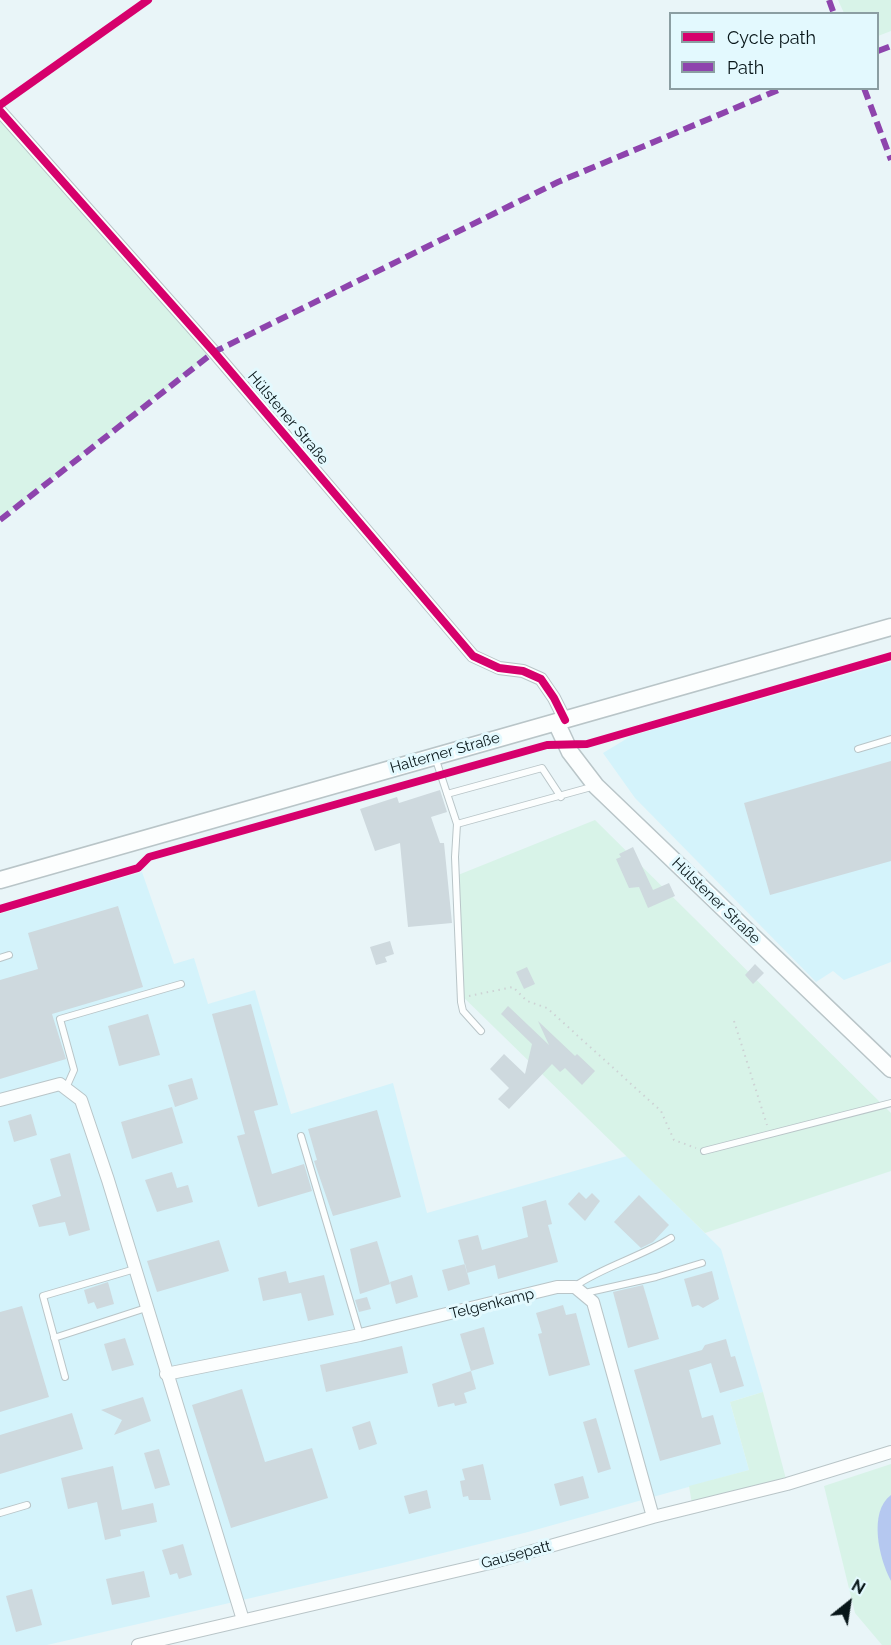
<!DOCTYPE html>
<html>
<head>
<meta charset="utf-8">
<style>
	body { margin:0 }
	#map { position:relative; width:891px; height:1645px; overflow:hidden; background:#e9f5f8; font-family:Raleway,sans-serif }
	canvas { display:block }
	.legend { position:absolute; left:669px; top:12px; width:210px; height:78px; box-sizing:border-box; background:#e3f9fe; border:2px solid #8b9ea2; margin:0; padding:8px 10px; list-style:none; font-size:18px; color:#081619 }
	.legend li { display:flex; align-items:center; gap:12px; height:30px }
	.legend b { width:30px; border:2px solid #8b9ea2 }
	.north { position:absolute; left:819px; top:1573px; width:60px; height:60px; -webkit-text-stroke:4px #e3f9fe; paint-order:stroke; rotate:30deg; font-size:16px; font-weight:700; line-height:24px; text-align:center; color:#081619 }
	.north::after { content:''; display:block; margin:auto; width:21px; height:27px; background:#081619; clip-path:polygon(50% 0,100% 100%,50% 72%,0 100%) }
</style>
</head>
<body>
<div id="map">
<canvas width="891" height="1645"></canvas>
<ul class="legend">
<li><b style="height:8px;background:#d6006c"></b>Cycle path</li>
<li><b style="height:8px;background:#8e44ad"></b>Path</li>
</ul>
<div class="north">N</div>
</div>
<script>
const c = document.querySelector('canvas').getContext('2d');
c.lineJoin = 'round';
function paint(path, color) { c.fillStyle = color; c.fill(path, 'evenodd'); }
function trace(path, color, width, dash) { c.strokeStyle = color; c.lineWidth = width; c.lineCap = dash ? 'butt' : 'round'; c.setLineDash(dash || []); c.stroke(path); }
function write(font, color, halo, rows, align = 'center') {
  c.font = font + ' Raleway,sans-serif'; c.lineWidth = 6; c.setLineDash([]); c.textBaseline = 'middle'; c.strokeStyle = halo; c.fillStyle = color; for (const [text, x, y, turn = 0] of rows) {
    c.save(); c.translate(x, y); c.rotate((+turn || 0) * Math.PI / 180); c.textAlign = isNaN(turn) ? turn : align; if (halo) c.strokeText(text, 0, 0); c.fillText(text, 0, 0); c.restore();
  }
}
const built = new Path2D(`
	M891,662V962L844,980L833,971L816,982L635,798L603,753L631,736Z
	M142,872L174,964L194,958L208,1004L255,990L291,1114L393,1083L427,1213L627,1156L721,1249L763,1392L730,1402L749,1470L528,1532L390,1566L47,1645H0V914Z`);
const green = new Path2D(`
	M838,0H891V31L878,36V14L844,13Z
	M0,111L214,352L0,520Z
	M595,820L891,1113V1171L705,1233L457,991L458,875Z
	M763,1392L786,1479L692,1504L689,1486L749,1470L730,1402Z
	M891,1464V1645H882L855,1613L824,1486Z`);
const water = new Path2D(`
	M891,1495V1581C879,1559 868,1512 891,1495Z`);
const building = new Path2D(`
	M891,761V861L770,895L744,803Z
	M440,790L447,812L431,817L440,843H444L452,923L408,927L400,843L375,851L360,809L397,797L399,803Z
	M633,847L653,890L669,883L675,896L648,908L639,887L629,888L616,859L621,857L619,854Z
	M118,906L143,987L52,1014L66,1059L0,1079V980L38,969L28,933Z
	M390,941L394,954L385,957L387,962L376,965L370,947Z
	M755,964L764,973L753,984L745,975Z
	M527,967L535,984L524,989L516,972Z
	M251,1004L278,1105L254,1111L272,1174L304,1164L312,1191L258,1207L237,1136L245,1134L212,1014Z
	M508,1006L549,1045L538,1021L575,1056L577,1054L595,1071L582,1085L565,1068L560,1072L552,1064L509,1109L498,1099L509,1088L490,1069L504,1054L525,1074L532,1044L501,1014Z
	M148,1014L160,1055L119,1066L108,1026Z
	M192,1078L198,1099L175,1107L168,1085Z
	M172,1107L183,1143L132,1159L121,1122Z
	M377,1110L401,1197L333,1216L314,1161L317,1160L308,1129Z
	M31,1114L37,1135L14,1142L8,1121Z
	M70,1153L90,1230L69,1236L65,1222L39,1227L32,1205L61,1196L50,1159Z
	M172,1172L177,1188L188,1185L193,1202L157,1212L145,1180Z
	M579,1192L586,1199L592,1193L600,1201L585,1221L568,1204Z
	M639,1195L669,1225L653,1242L641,1248L614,1222Z
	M546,1200L552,1224L548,1225L558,1262L498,1279L495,1265L467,1273L458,1240L478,1235L482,1250L528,1237L522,1207Z
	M219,1240L229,1271L157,1292L147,1261Z
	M377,1241L390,1284L360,1294L350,1249Z
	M465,1264L470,1284L448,1291L442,1270Z
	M286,1271L289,1283L324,1275L334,1315L308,1321L301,1293L263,1301L258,1278Z
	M712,1271L719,1299L703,1308L698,1305L692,1307L684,1279Z
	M412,1275L418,1297L396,1304L390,1282Z
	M108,1282L114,1304L97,1309L94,1302L88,1304L84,1290Z
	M643,1285L659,1339L628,1348L613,1292Z
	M367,1297L371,1309L359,1312L355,1300Z
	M563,1305L566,1315L576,1313L590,1365L549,1376L538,1334L542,1333L536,1313Z
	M22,1306L49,1397L0,1412V1312Z
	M484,1327L494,1364L471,1371L460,1334Z
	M125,1338L134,1365L112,1371L104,1344Z
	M726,1339L731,1357L735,1356L744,1386L720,1393L711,1363L689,1370L702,1418L713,1415L721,1444L660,1461L634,1370L702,1350L705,1345Z
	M402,1346L408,1373L326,1392L320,1365Z
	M471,1371L476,1389L464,1393L467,1403L455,1406L454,1403L438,1407L432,1384Z
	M242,1389L265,1462L312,1448L328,1498L231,1528L192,1405Z
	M143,1397L151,1421L114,1435L122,1420L101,1410Z
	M72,1413L83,1449L0,1474V1435Z
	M596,1418L611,1469L598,1473L583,1422Z
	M370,1421L377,1444L359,1450L352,1427Z
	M159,1449L170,1485L155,1489L144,1453Z
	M483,1464L491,1500H469L468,1496L463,1497L460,1481L465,1480L462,1469Z
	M113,1466L122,1510L153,1503L157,1522L120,1530L121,1536L105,1540L97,1502L68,1509L61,1478Z
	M583,1476L589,1498L560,1506L554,1484Z
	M427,1490L431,1508L409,1514L404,1496Z
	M183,1544L192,1575L179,1579L177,1573L170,1575L162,1550Z
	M144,1571L150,1597L112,1605L106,1579Z
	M32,1589L42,1625L16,1632L6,1596Z`);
const path = new Path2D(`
	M469,996L513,987L527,1001L547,1008L661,1111L674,1140L696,1148
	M734,1021L767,1125`);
const lane = new Path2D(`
	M858,749L891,739
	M435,757L457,824L595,786
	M447,794L542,768L561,797
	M457,824L455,857L461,1002L463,1011L481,1031
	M0,958L9,955
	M66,1088L74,1070L60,1019L181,984
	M301,1136L360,1335
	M704,1151L891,1103
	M575,1286C605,1266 640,1257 671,1238
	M585,1293L656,1277L702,1263
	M54,1338L146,1308
	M65,1377L43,1296L135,1269
	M0,1513L27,1505`);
const street = new Path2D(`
	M0,111L214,352L473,656L499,668L523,671L541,679L554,698L565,720
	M0,1100L60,1084L81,1100L108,1180L243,1620
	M166,1374L360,1335L557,1287H575L593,1302L653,1517
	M138,1645L490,1563L653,1517L787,1484L891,1452`);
const secondary = new Path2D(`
	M556,722L570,752L596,786L891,1069
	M0,880L891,627`);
const quiet = new Path2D(`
	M829,0L834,14
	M878,51L891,46
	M864,88L891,160
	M0,520L214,352L558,182L783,88`);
const cycleway = new Path2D(`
	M0,105L148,0
	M0,111L214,352L473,656L499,668L523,671L541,679L554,698L565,720
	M0,909L138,868L149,857L547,745L587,744L891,656`);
const streetNames = [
	["Hülstener Straße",288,418,50],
	["Halterner Straße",445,753,-16],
	["Hülstener Straße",716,901,44],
	["Telgenkamp",492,1304,-14],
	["Gausepatt",516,1555,-15]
];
paint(built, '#d4f3fb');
paint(green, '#d8f3e8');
paint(water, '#b5c8f0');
paint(building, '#ced9de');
trace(lane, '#b9c5c8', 8);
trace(street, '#b9c5c8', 14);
trace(secondary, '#b9c5c8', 19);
trace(path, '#cdd2d4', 2, [1.5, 4.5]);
trace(lane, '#fcfefe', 6);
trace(street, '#fcfefe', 12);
trace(secondary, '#fcfefe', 16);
trace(quiet, '#8e44ad', 6, [12, 6]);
trace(cycleway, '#d6006c', 8);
write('15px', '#081619', '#e3f9fe', streetNames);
</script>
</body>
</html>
